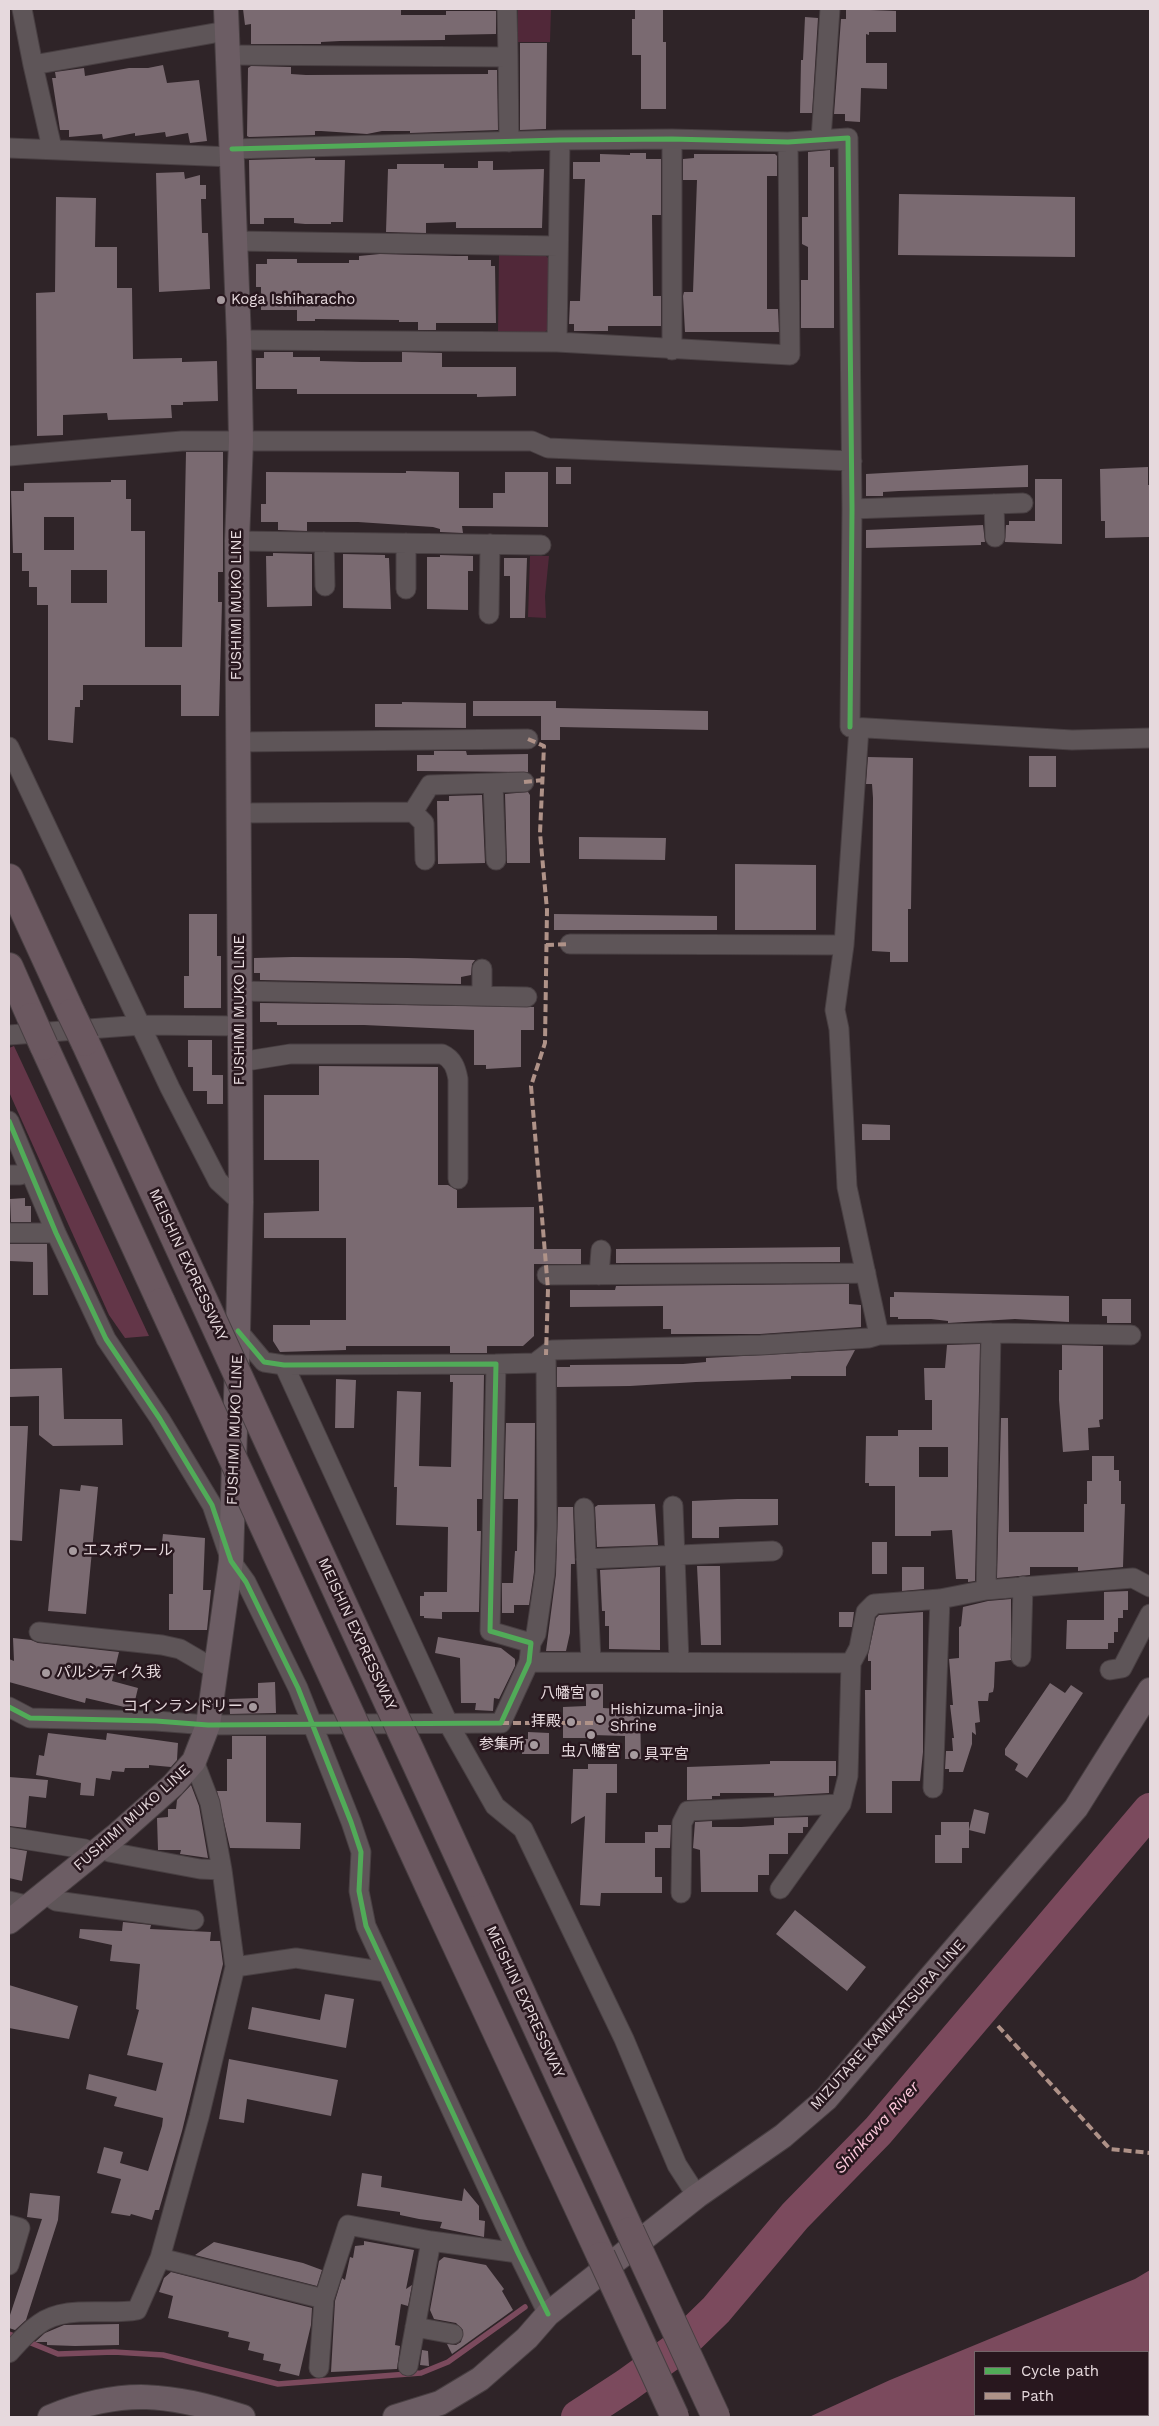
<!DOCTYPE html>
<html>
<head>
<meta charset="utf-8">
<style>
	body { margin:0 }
	#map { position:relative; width:1159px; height:2426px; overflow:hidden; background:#2f2428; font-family:"Work Sans",sans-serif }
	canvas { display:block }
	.frame { position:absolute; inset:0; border:10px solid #e6d9dd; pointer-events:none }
	.legend { position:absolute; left:974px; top:2351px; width:175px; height:65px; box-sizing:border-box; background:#28171e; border:1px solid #74656a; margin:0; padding:6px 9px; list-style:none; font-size:15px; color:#e6d9dd }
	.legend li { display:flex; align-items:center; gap:10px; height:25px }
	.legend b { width:25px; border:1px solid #74656a }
</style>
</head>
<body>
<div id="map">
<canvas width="1159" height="2426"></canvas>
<div class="frame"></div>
<ul class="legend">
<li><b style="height:6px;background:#51ab58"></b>Cycle path</li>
<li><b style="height:6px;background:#af9288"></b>Path</li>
</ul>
</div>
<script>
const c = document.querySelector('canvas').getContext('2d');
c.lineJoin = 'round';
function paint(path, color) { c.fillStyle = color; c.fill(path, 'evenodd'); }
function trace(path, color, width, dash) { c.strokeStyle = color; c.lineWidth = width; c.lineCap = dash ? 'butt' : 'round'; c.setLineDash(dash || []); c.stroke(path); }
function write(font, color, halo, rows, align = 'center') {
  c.font = font + ' "Work Sans","Noto Sans JP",sans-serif'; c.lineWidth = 5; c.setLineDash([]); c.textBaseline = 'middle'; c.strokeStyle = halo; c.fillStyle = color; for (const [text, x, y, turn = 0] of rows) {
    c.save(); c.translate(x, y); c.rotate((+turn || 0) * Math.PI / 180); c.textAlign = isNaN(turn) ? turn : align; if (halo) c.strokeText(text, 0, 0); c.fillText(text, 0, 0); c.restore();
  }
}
const green = new Path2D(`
	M518,9H551L550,42H518Z
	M499,252L543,253L551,261L550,327L543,334L498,333Z
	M530,556H549L545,596L546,618L528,617Z`);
const forest = new Path2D(`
	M14,1046L149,1336L125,1338L109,1315L9,1092V1048Z`);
const water = new Path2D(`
	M1150,2270V2417H809L890,2380L1135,2279ZM975,2352H1148V2415H975Z`);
const stream = new Path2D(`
	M9,2334L58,2354L114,2352L163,2355L278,2384L421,2373L448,2362L525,2307`);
const river = new Path2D(`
	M578,2417L627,2385L674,2351L716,2310L795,2216L878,2131L1150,1810`);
const building = new Path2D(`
	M243,9H401V15H446V11H496V34L445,35V40L340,41L321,42V44H251V24L245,25Z
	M635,9H663V42H666V109H641V55H632V19H635Z
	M846,9L896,11V32H869V35L866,34V63H887V89L861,88L860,122L845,121V114H834L841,19H846Z
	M805,17L818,18L812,113H800L801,60H803Z
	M520,43H547L546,129L520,130Z
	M163,65L167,83L199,80L207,141L190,143L188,133L166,137L165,132L135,136V133L103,139L102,134L69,137V130H60L52,78H56L55,72L84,68L85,76L129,68H148Z
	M251,66L291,67V74L306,75L488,74V70H497L498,130L410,133V131H382L367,134L321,131H315V135L249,137L247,136L248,68Z
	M830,150V167H834V328H801V280H808V247L802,244V217H808V152Z
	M630,153H646V159H661V215H652L653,296H661V326H608V331H574V324H569L570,301H580L585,179H573V162H600V154L630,155Z
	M694,154H775L777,156V176H767V309H778L779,332H685L683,296L684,292H693L697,180H683V159L694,158Z
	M315,158V160H345L343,222H331V224H305L294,223V218H264V224H250L249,160Z
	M478,161H493V170L544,169L542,228H456V222L426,223V233L386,232L388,169H397V164H444V168H478Z
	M184,172L185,179L200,175V185H206V199H201L202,233H208L210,289L159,292L156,173Z
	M899,194L1075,197V257L898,255Z
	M56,197L96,198L95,247H117V288H132L133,359L182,358V362L217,361L218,401L183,402V405H171L172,418L108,420L107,413L63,415V435L37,436L36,293L55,292Z
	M380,254L456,256H468V260H491V266H495L496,323H436V330H418V322H399V320L315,319V321H297V310H261V287H256V264H267V259H297V263H349V260H359V256Z
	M264,352H293V357H320V361L362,362H402V352L442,353V367H516V396L477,397V394H297V389H256V358H264Z
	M186,452H223V572H218V602H222L219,716H181V685H83V700H80V707H75L73,743L48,740V605H37V587H29V571H22V553H13L11,491H24V483L111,482V480H126V499H131V531H145V647H182ZM44,517H74V550H44ZM71,570H107V603H71Z
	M1028,465V487L899,491L883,492V496H866V474Z
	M556,467H571V484H556Z
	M1148,467V485H1150L1149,537L1105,538V521H1101L1100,469Z
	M406,471L459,472V508H493V493H505V472H548V527L462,526L463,533L440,532V529L433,527L358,522H307V531L278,530V522H261V504H266V472L406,473Z
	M1035,479H1062V544L1005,542L1006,525H1009V521H1035Z
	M983,525L985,542H981V545L866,548V530Z
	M273,553L312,554V606L267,607L266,556H273Z
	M343,554L385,555V558H389L391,609L343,608Z
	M440,555L473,556V571H468V610L427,609V557H440Z
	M504,558H527L525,618H510V576H504Z
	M473,701H556V708L708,711V730L560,727V740H541V716H473Z
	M402,702L466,703V728L375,727V704H402Z
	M434,751H466L467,755L528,754V772L417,771V755H434Z
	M1029,756H1056V787H1029Z
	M868,757L913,758L911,909H908V962H890V952L872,951L873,798L872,784H866Z
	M528,792L530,795V863H507L505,794Z
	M482,795L485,863L438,864L437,801H449V796Z
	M579,837L666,838L665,860L579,859Z
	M735,864L816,865V930H735Z
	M189,914H217V956H221V1008H184V976H189Z
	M554,914L717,916V930H554Z
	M293,957L408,958L475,960L472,964L471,975L461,977V984L260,980V973H254V958Z
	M260,1003L534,1007V1030H521V1067L486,1069V1065H474V1030L364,1025H277V1022H260Z
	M188,1040H212V1075H223V1104H207V1091H193V1067H188Z
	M319,1066L438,1067V1185H448L457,1190V1208L534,1207V1249H581V1264H534V1336L523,1346H487V1353H450V1346H346V1350L280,1352L273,1341V1325H310V1320H346V1238H264V1213L319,1211V1160H264V1095H319Z
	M862,1124L890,1125V1140H862Z
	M25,1198V1206H31V1222H11L10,1199Z
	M9,1244H47L48,1295H33V1262L9,1261Z
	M840,1247V1262L616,1263V1249Z
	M849,1284V1304L861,1305V1327L760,1334H671V1329H663V1306L570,1307V1290H615L616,1286Z
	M894,1292L1069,1296V1322L1015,1319L948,1323V1321L931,1319H898V1317H890V1297H894Z
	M1102,1299H1131V1323H1107V1316H1102Z
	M980,1344L975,1581L968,1582V1579H956L952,1530L931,1531V1536H895V1486H869V1483H865L866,1436H898V1430H932V1400H925L924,1368H945L947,1345ZM919,1447H948V1477H919Z
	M1062,1345L1103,1346V1419L1099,1420L1100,1427L1088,1428L1089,1450L1063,1452L1059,1400V1370H1062Z
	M855,1350L846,1367V1376H791V1379L696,1382L630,1386L557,1387V1367H570V1365L683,1364L706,1362V1358Z
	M62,1368L64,1419H122L123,1445L53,1446L39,1435V1396L9,1397V1369Z
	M450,1375H484L482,1499H477V1531H481L479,1612H442V1619L424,1618V1616H420V1596H424V1592H447L448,1527L396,1525L397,1487H394L397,1391L421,1392L419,1466L451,1467L453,1382H450Z
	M336,1379L356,1380L354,1428H335Z
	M1001,1418H1008L1009,1532H1084V1504H1087V1481H1092V1456H1114V1470H1119V1481H1121V1504H1125L1123,1567L1078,1571V1567H1030V1575L997,1578Z
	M506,1423H535L534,1572L529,1605H514V1613H502V1583H513L515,1551H517L518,1499H504Z
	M9,1426H28L22,1541L9,1540Z
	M81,1485L98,1487L86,1614L48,1611L60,1489L80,1491Z
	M737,1499H778V1525L719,1527V1538H692V1501Z
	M655,1504L658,1545L597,1547L595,1507L598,1505Z
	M558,1507H573L575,1564H571L570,1633L566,1651H546L556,1574Z
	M163,1534L205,1538L203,1590H211L207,1630H169V1594H173V1552L161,1551Z
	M872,1542H887V1574H872Z
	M697,1566H720L721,1645H701Z
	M660,1567V1650L609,1649V1626H605V1611H602L600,1570Z
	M902,1567H924V1589L902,1591Z
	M1128,1591V1610H1123V1618H1118V1632H1114V1643H1108V1649H1066L1067,1620H1104V1592Z
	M1011,1599V1660L995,1662L994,1687L993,1692L989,1693L988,1701H978L980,1722L975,1723L976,1735L972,1732V1744L963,1772H949V1769H945L946,1751H953L952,1738H954L950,1705H953L949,1659L959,1658V1627L961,1626L963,1607L988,1601Z
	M839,1612H854L852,1627H839Z
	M923,1612V1752L920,1781H892V1813H866L865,1690H871V1661H868V1655L876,1618L879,1615Z
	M438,1637L501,1648L515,1659V1666L499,1699L494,1698L493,1711L475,1710L476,1703H461L460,1658L435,1653Z
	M13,1638L31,1640L38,1643L119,1652L112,1681L138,1688L133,1709L86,1698L85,1703L9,1682V1659L14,1661Z
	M275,1682L276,1713L230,1714L229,1699L258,1698V1683Z
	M1050,1683L1065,1693L1071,1685L1083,1693L1027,1778L1015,1770L1018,1764L1005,1755V1749Z
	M586,1684H603V1708L640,1710L641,1759H625V1736L593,1735V1738H563V1707L586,1706Z
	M528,1732L549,1733V1754H522V1739H528Z
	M48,1733L106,1740L107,1733L178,1743L177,1760L171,1767L149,1765V1768H125L124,1772L112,1771L110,1780L96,1778L94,1796L80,1795L81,1783L36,1775L39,1755L44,1756Z
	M232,1736H266V1822L301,1823L300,1849L230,1848L217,1791H227V1759H232Z
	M770,1761H836V1776H829V1793L774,1796V1793H720V1796H712V1799L687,1800V1767L770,1764Z
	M588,1764H617V1793H606L605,1843H645V1832H658V1825H671L670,1848H655V1877H662V1893H601L600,1906L580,1905L585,1816L571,1824L573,1769H588Z
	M9,1777L48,1780L46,1798L29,1796L26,1828L9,1826Z
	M191,1785L199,1806L208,1858L180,1854L181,1850H158L157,1818L168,1817V1809H176L177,1800Z
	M974,1809L989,1813L985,1834L969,1830Z
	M808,1817V1827H803V1833H788V1854H769V1875H758V1892H701L700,1850L693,1848L695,1822L712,1821V1827H741L774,1825V1818Z
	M941,1822H969V1848H962V1863H935V1835H941Z
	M9,1848L27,1851L22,1881L9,1878Z
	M795,1910L866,1967L847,1991L776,1934Z
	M123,1922L151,1925L150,1929L211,1932L210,1941H220L223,1964L182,2131L159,2210H155L152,2220L131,2214L130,2216L111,2213L121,2179L97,2173L104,2147L123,2152L120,2163L148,2171L162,2126L163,2118L114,2106L117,2097L86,2089L89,2074L156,2091L163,2063L127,2055L139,2010L136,2009L140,1964L110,1961L112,1945L79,1938L80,1929L122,1931Z
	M9,1985L78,2006L69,2039L9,2028Z
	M325,1994L354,1999L346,2048L248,2029L252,2007L320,2020Z
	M229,2059L338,2080L331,2116L247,2099L244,2123L219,2119Z
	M362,2173L382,2176L381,2187L462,2201L464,2188L479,2206V2220L485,2221L484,2237L440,2228L442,2222L419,2219L400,2215V2212L357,2206Z
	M30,2193L60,2196L58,2220L26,2320L15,2330L9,2328V2318L42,2219L27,2217Z
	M364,2241L414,2250L406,2289L412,2285L408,2306L401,2304L395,2345L400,2346L397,2369L331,2372L335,2301L342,2278L345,2280L350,2257L353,2258L355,2246L364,2245Z
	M214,2242L303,2263L322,2270L317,2286L195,2255Z
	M444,2257L486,2265L504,2289L502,2291L513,2310L452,2354L447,2344L456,2345L461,2342L463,2330L456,2323L434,2319L430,2310L439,2261Z
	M171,2272L312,2308L311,2325L299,2376L279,2371L281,2364L263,2360L264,2354L248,2350L250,2342L228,2337L229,2332L168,2318L173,2296L159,2292L164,2278Z
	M119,2324V2345L75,2346L47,2345V2342H35L45,2333L64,2325Z
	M422,2350L428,2351L429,2366L420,2365Z`);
const minor = new Path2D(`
	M22,9L33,65L226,31
	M507,9L508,57
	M227,55L508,57L509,142
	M33,65L52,148
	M821,139L830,9
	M9,148L232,157
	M232,149L560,140L672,139L788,142L848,138L852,509L850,727L1072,740L1150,738
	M236,241L558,246
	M239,340L557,342L790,355L788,142
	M557,342L560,140
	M672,350V139
	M9,456L182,441H532L548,448L852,461
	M994,504L995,537
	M852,509L1023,503
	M237,541L541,545
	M324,542L325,586
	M406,543V589
	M489,614L490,544
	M859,728L844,945L835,1010L839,1029L847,1187L879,1335
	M237,742L528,739
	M9,747L170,1088L218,1181L241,1202
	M493,783L496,860
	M413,812L424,823L425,860
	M239,813L413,812L430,785L524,782
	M570,944L844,945
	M482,969V996
	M240,991L527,997
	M9,1035L142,1025L240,1026
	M240,1062L290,1054H442C453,1059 456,1068 458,1079V1179
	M9,1121L56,1233L106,1339L160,1419L212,1505L231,1561L246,1582L298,1688L351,1822L361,1852L359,1891L366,1926L518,2253L548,2314
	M9,1175H20L30,1171
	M9,1233H56
	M547,1275L866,1273
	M599,1275L601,1250
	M496,1364L535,1363L552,1350L761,1345L869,1338L879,1335L991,1333L1131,1335
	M284,1365L448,1723L495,1806L523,1829L624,2039L677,2165L697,2196
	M673,1506L679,1661
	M584,1508L591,1661
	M586,1559L773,1551
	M986,1590L991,1333
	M39,1632L162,1645L180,1649L216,1670
	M531,1643L536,1634L545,1573L547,1526L546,1355
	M1021,1657L1023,1586
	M529,1662L851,1663
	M1110,1670L1122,1668L1150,1614
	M9,1707L30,1718L156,1721L208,1725L501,1723L529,1662L531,1643L490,1631L496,1364L284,1365L264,1362L238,1331
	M933,1788L940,1599
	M9,1837L85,1849L91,1856
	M104,1846L109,1852L200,1869L222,1870
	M780,1889L841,1804L848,1776L851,1663L859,1648L866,1612L874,1604L940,1599L986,1590L1133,1578L1150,1587
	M681,1893L682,1823L688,1811L841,1804
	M45,1894L56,1901L194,1920
	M9,1901L30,1906
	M235,1967L296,1958L386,1972
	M9,2225L20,2228L9,2265
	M160,2258L324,2299
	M415,2327L453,2334
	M9,2353C18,2343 27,2332 39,2324C66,2304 106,2316 137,2310L160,2258L199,2117L235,1967L222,1870L210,1803L194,1761
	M408,2366L431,2241
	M319,2368L324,2299L348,2225L431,2241L518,2253`);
const major = new Path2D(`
	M9,1922L119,1833L173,1785L194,1761L208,1725L231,1561L238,1331L241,1202L237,541L241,441L239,340L226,9
	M50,2417C123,2387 170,2394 243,2417
	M395,2417L440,2403L480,2379L527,2338L548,2314L697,2196L783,2136L826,2099L1076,1808L1150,1690`);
const highway = new Path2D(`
	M9,878L71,1013
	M9,967L31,1017
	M85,1042L197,1286
	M44,1046L161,1302
	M471,1883L630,2231
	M435,1899L601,2256`);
const highwayBridge = new Path2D(`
	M71,1013L85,1042
	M31,1017L44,1046
	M197,1286L471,1883
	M161,1302L435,1899
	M630,2231L716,2417
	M601,2256L675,2417`);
const quiet = new Path2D(`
	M528,739L544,746L540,833L547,910L545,1043L531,1086L548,1289L546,1355
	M524,782L543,780
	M546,945L570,944
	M501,1723H599
	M998,2026L1110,2149L1150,2153`);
const cycleway = new Path2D(`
	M232,149L560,140L672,139L788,142L848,138L852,509L850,727
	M9,1121L56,1233L106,1339L160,1419L212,1505L231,1561L246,1582L298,1688L351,1822L361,1852L359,1891L366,1926L518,2253L548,2314
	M9,1707L30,1718L156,1721L208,1725L501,1723L529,1662L531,1643L490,1631L496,1364L284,1365L264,1362L238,1331`);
const markers = [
	[221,300,5,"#a69a9e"],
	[73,1551,5,"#a69a9e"],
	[46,1673,5,"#a69a9e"],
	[595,1694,5,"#a69a9e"],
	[253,1707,5,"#a69a9e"],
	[600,1719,5,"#a69a9e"],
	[571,1722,5,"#a69a9e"],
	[591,1735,5,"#a69a9e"],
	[534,1745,5,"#a69a9e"],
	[634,1755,5,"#a69a9e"]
];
const poiNames = [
	["Koga Ishiharacho",231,300],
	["エスポワール",83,1551],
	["パルシティ久我",56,1673],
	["八幡宮",585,1694,"right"],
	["コインランドリー",243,1707,"right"],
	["Hishizuma-jinja",610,1710],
	["Shrine",610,1727],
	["拝殿",561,1722,"right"],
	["参集所",524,1745,"right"],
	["虫八幡宮",591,1752,"center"],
	["具平宮",644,1755]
];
const streetNames = [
	["FUSHIMI MUKO LINE",237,605,-90],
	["FUSHIMI MUKO LINE",240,1010,-90],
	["MEISHIN EXPRESSWAY",188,1265,65],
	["FUSHIMI MUKO LINE",235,1430,-88],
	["MEISHIN EXPRESSWAY",357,1634,65],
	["FUSHIMI MUKO LINE",132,1818,-42],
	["MEISHIN EXPRESSWAY",525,2002,65],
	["MIZUTARE KAMIKATSURA LINE",888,2025,-48]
];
const waterNames = [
	["Shinkawa River",877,2128,-48]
];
paint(green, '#512839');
paint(forest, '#633648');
paint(water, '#7b4a5d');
trace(stream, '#7b4a5d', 5.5);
trace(river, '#7b4a5d', 34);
paint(building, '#7a6a71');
trace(minor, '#483f42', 21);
trace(major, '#483f42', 26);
trace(highway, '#483f42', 30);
trace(minor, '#5e5558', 19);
trace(major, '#6c5d64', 24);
trace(highway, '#6b5860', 28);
trace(highwayBridge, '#483f42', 30, []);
trace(highwayBridge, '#6b5860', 28);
trace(quiet, '#af9288', 4, [8, 4]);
trace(cycleway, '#51ab58', 5);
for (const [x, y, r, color] of markers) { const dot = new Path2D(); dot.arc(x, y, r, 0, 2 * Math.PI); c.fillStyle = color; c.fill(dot); trace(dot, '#28171e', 2); }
write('15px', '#e6d9dd', '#28171e', poiNames, 'left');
write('15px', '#e6d9dd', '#28171e', streetNames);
write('italic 16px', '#fecadd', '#28171e', waterNames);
</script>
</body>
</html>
